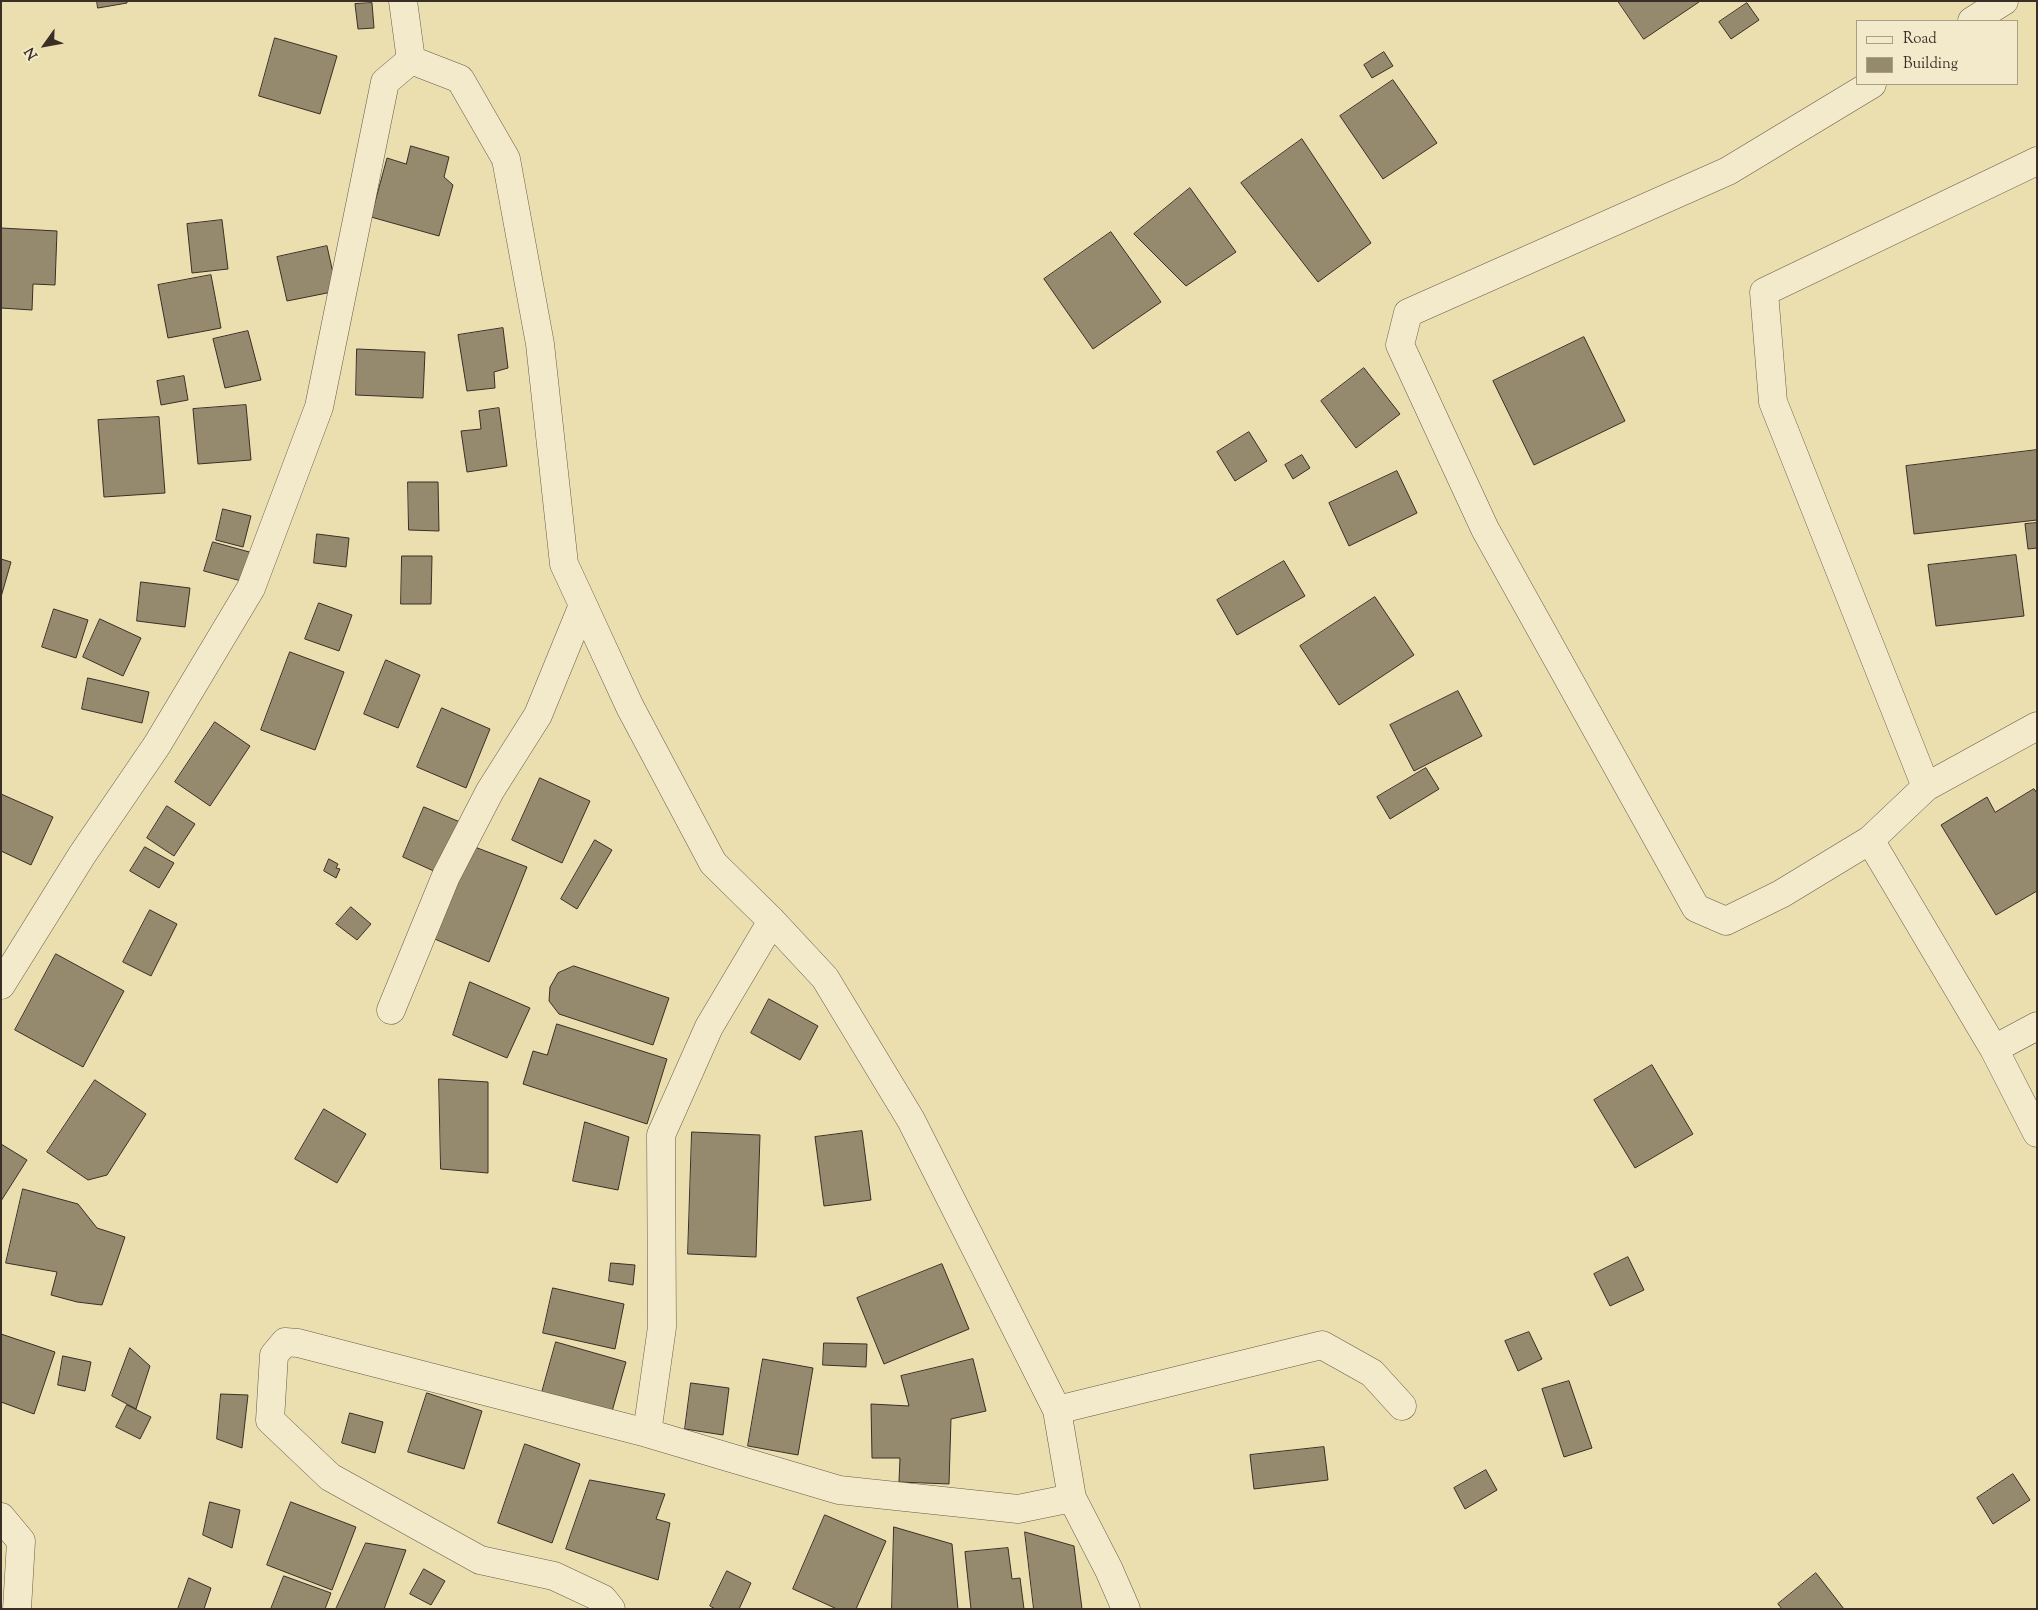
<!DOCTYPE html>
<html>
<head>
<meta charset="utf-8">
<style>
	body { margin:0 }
	#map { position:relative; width:2038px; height:1610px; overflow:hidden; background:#ebdeaf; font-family:"Sorts Mill Goudy",serif }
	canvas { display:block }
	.frame { position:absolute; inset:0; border:2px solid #3a2f27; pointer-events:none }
	.legend { position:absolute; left:1856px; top:20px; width:162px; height:65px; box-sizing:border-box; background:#f2eacb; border:1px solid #a89f89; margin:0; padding:6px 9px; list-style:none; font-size:15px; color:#3a2f27 }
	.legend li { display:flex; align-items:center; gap:10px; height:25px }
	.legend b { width:25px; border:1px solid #a89f89 }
	.north { position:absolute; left:20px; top:20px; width:50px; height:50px; -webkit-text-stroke:4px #f2eacb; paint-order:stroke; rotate:238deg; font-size:14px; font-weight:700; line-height:20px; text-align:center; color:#3a2f27 }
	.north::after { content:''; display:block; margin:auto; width:18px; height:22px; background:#3a2f27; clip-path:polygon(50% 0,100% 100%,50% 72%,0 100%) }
</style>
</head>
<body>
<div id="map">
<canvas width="2038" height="1610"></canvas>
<div class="frame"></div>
<ul class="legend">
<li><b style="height:6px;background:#f2eacb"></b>Road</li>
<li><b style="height:14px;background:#968a6e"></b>Building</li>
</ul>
<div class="north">N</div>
</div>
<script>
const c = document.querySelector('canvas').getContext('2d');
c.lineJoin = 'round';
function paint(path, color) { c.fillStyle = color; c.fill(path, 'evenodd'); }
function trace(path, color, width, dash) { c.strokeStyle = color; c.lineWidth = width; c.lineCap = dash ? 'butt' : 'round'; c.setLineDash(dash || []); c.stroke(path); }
const building = new Path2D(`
	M97,1H127V3L98,8Z
	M1618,1H1699V2L1644,39Z
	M372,3L374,28L358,29L355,4Z
	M1747,3L1759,20L1731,39L1719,22Z
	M275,38L337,56L320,114L259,96Z
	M1384,52L1393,66L1372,78L1364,65Z
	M1393,80L1437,143L1383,179L1340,116Z
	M1302,139L1371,243L1318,282L1241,183Z
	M411,146L449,157L444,177L453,185L439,236L371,217L387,158L406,164Z
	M1190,188L1236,252L1186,286L1134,234Z
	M222,220L228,269L192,273L187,224Z
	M1,228L57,231L55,285L33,284L32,310L1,308Z
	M1111,232L1161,302L1093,349L1044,279Z
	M327,246L337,291L287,301L277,257Z
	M211,275L221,328L168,338L158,285Z
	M503,328L508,368L494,372L495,388L467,391L458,335Z
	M248,331L261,380L225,388L213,339Z
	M1584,337L1625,421L1534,465L1493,381Z
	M357,349L425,352L423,398L356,395Z
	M1364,368L1400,414L1356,448L1321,401Z
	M184,376L188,400L161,405L157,381Z
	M246,405L251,460L198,464L193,409Z
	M499,408L507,466L467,472L461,431L481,429L479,411Z
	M159,417L165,493L104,497L98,420Z
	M1249,432L1267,461L1235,481L1217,452Z
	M2037,450V520L1914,534L1906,466Z
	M1302,455L1310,468L1293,479L1285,465Z
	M1397,471L1417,513L1349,546L1329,503Z
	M408,482H438L439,531L409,530Z
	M223,509L251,516L243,547L216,540Z
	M2037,523V548L2028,549L2025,524Z
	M317,534L349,538L346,567L314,563Z
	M213,542L253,553L245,582L204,571Z
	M2016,555L2024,616L1936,626L1928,565Z
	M402,556H432L431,604H401Z
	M1,559L11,562L1,597Z
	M1284,561L1305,596L1237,635L1217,600Z
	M141,582L190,588L185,627L137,621Z
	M1375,597L1414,655L1339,705L1300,646Z
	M319,603L352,615L339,651L305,639Z
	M54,609L88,620L76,658L42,647Z
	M100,619L141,638L123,676L83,657Z
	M290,652L344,672L315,750L261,730Z
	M386,660L420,675L398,728L364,714Z
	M88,678L149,692L142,723L82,709Z
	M1458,691L1482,736L1414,771L1390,725Z
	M442,708L490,729L466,788L417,767Z
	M215,722L250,746L210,806L175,782Z
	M1426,768L1439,789L1390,819L1377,797Z
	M540,778L590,801L562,863L512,840Z
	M2034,789L2037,793V891L1996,915L1941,825L1987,797L1995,812Z
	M1,794L53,817L31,865L1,851Z
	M167,806L195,824L174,856L147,838Z
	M424,807L460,822L438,873L403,857Z
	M595,840L612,850L577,909L561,899Z
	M467,844L527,867L489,962L430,937Z
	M145,847L174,863L159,888L130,871Z
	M329,859L338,864L336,868L340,869L336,878L324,871Z
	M351,907L371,924L357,940L336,924Z
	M150,910L177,924L151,976L123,962Z
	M56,954L124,991L83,1067L15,1030Z
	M574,966L669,998L653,1045L559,1014L549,1001L550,987L558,973Z
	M470,982L530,1008L507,1058L453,1035Z
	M769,999L818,1026L800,1060L751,1033Z
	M557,1024L667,1059L647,1124L523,1084L533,1051L547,1055Z
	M1652,1065L1693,1134L1635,1168L1594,1100Z
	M439,1079L488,1082V1173L441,1169Z
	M95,1080L146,1114L107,1175L88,1180L47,1152Z
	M324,1109L366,1134L337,1183L295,1159Z
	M585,1122L629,1137L618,1190L573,1181Z
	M862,1131L871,1200L824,1206L815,1137Z
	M692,1132L760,1135L756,1257L688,1254Z
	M1,1144L27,1160L1,1201Z
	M23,1189L78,1204L97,1228L125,1237L102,1305L77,1302L51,1295L57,1272L6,1263Z
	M1628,1257L1644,1290L1610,1306L1594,1274Z
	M611,1263L635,1265L633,1285L609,1281Z
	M942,1264L969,1329L884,1364L857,1298Z
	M553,1288L624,1304L615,1349L543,1333Z
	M1529,1332L1542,1359L1518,1371L1505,1341Z
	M1,1334L55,1352L34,1414L1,1402Z
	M556,1342L626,1362L611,1415L541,1396Z
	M824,1343L867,1344L866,1367L823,1365Z
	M130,1348L150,1366L136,1409L112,1396Z
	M63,1356L91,1362L85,1391L58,1385Z
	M763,1359L813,1368L798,1455L748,1446Z
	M973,1359L986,1411L951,1419L949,1484L899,1482L900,1458H872L871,1404L909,1406L901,1376Z
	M1569,1381L1592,1448L1564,1457L1542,1389Z
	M691,1383L729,1388L723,1435L685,1429Z
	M427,1393L482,1411L464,1469L408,1452Z
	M221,1394L248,1395L242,1448L217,1439Z
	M127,1405L151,1417L140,1439L116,1427Z
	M350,1413L383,1422L375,1453L342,1443Z
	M525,1444L580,1464L552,1543L498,1523Z
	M1324,1447L1328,1480L1254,1489L1250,1455Z
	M1486,1470L1497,1490L1465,1509L1454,1488Z
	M2013,1474L2030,1500L1993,1524L1977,1498Z
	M590,1480L665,1494L656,1519L670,1523L658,1580L566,1549Z
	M210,1502L240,1510L232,1548L203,1535Z
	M291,1502L356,1527L332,1590L267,1565Z
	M825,1515L886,1541L856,1609H837L793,1589Z
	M894,1527L952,1544L958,1609H892Z
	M1025,1532L1074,1546L1082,1609H1034Z
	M366,1543L406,1550L384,1609H336Z
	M1008,1548L1012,1579L1020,1578L1024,1609H971L965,1552Z
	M424,1569L445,1581L431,1605L410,1594Z
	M727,1571L751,1583L739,1609H715L710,1606Z
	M1816,1573L1844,1609H1782L1778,1604Z
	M284,1576L331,1593L325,1609H271Z
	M189,1578L211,1588L204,1609H178Z`);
const minor = new Path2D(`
	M1972,21L2004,1
	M411,60L460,79L506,159L540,344L564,564L583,605L630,707L713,863L772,921L825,978L911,1120L1057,1410L1072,1498L1109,1570L1126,1609
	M1872,84L1728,171L1408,313L1400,345L1485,529L1696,908L1726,921L1781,894L1870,840L1994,1049L2037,1133
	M1926,787L1773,402L1764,292L2037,161
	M1870,840L1926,787L2037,726
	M772,921L709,1027L661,1135L662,1327L647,1433L839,1490L1018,1509L1072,1498
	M1,985L82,855L157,745L251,588L319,407L385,82L411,60L403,1
	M391,1010L446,876L490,791L538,715L583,605
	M1994,1049L2037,1026
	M1057,1410L1322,1345L1372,1373L1402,1406
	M1,1517L21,1541L17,1609
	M611,1609L603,1599L554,1576L480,1560L330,1477L270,1420L274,1355L285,1342L298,1343L647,1433`);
paint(building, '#968a6e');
trace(building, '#3a2f27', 1);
trace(minor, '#665b49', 29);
trace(minor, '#f2eacb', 28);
</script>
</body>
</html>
